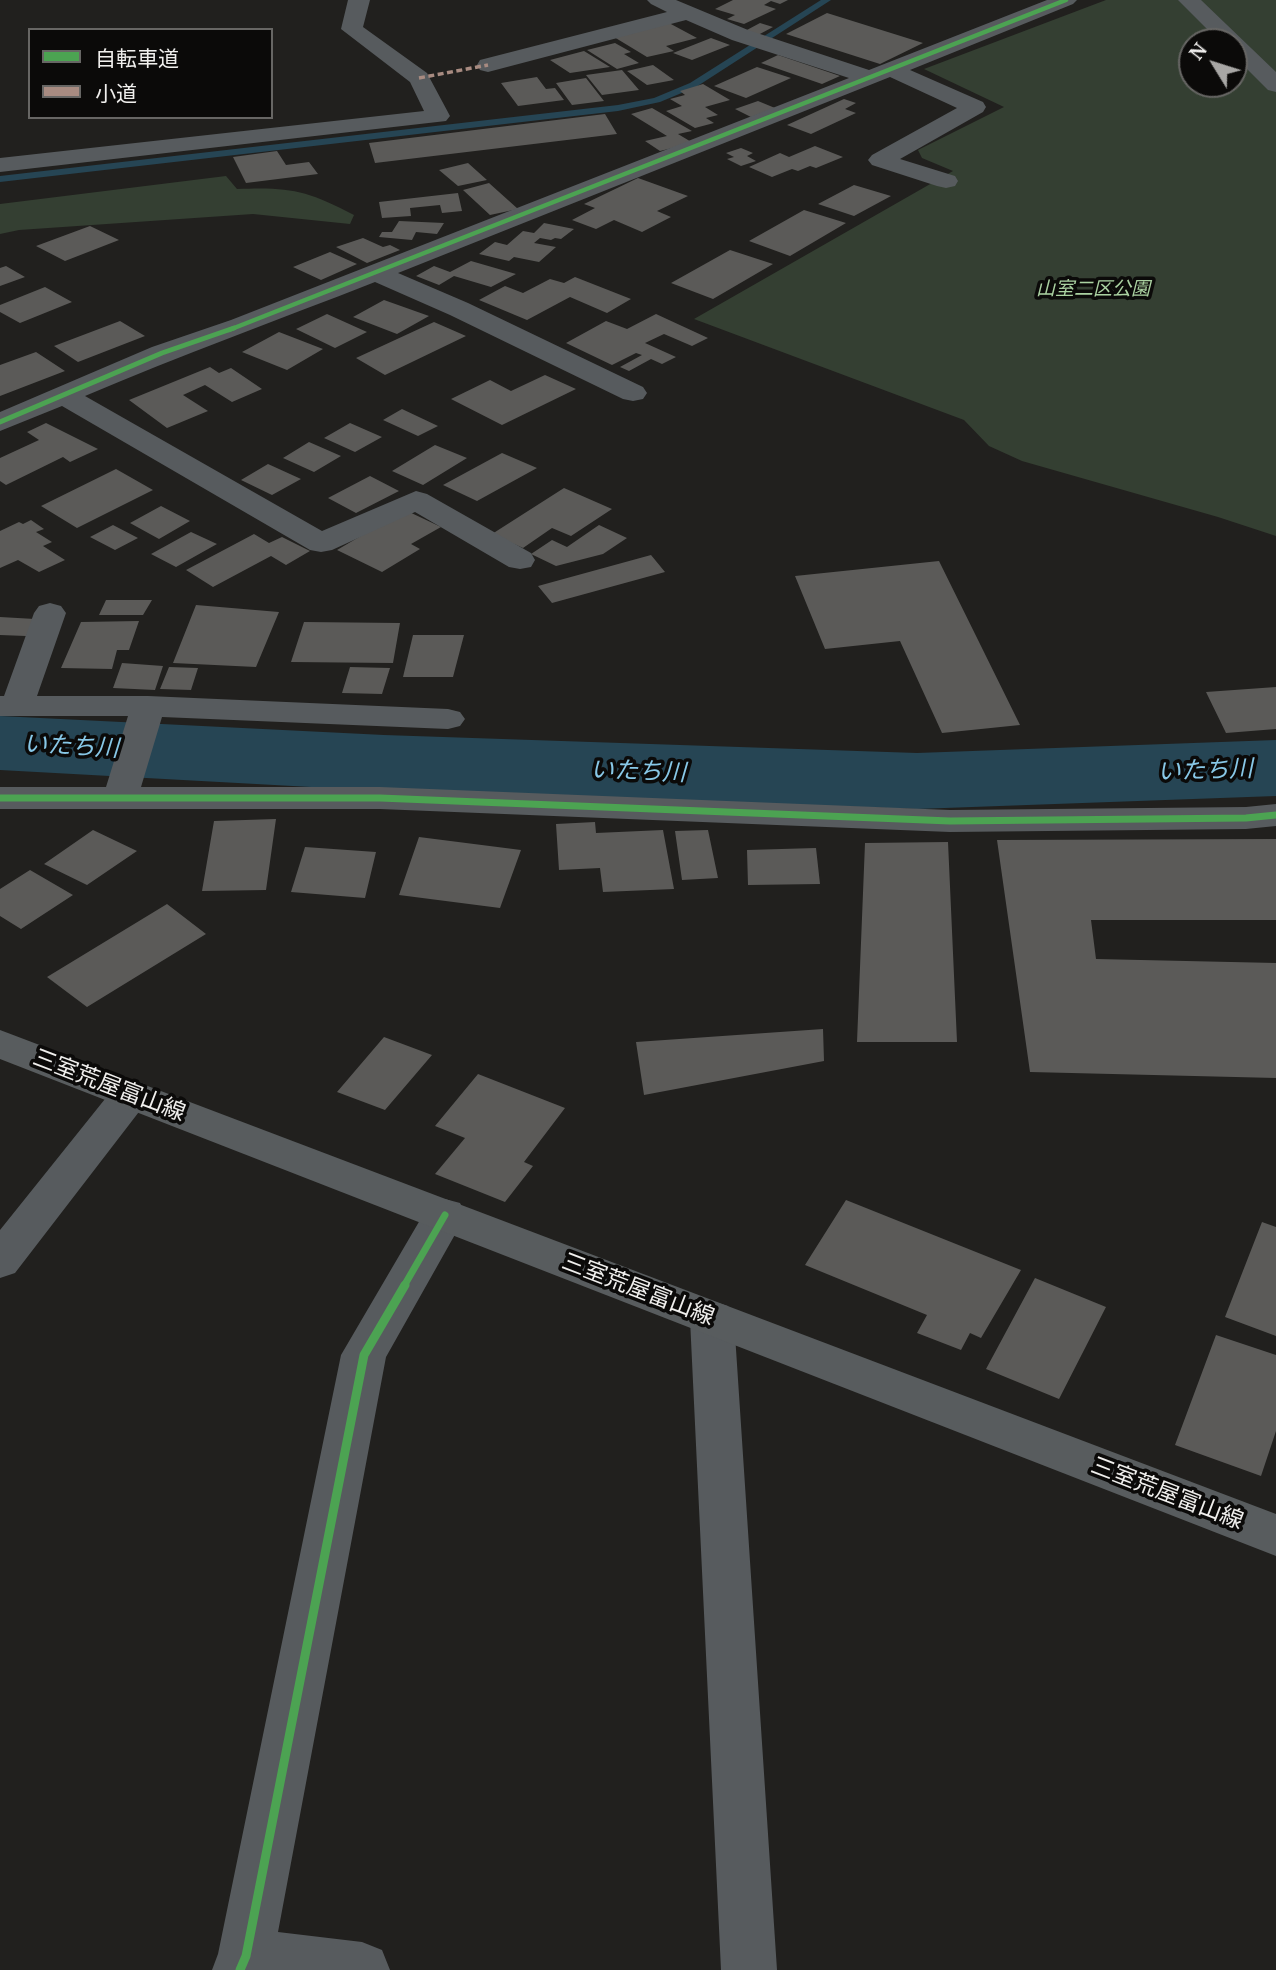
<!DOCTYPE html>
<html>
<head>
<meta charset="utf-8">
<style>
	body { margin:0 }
	#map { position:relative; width:1276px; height:1970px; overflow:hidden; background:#21201e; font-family:"Noto Serif","Noto Sans JP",serif }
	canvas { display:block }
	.legend { position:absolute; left:28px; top:28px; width:245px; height:91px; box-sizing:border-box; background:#0b0a09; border:2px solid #676664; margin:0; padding:9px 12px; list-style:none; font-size:21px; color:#f0efed }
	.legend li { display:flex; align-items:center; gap:14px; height:35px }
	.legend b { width:35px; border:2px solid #676664 }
	.north { position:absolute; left:1178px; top:28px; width:70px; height:70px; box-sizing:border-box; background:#0b0a09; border:2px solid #676664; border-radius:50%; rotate:308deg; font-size:19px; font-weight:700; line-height:28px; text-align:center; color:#f0efed }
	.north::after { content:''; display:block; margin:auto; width:24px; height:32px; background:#a8a7a5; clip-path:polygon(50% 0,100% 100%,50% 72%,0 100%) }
</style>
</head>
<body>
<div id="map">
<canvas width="1276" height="1970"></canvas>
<ul class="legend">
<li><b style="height:9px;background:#4ca352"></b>自転車道</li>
<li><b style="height:9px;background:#a88b81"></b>小道</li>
</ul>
<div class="north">N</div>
</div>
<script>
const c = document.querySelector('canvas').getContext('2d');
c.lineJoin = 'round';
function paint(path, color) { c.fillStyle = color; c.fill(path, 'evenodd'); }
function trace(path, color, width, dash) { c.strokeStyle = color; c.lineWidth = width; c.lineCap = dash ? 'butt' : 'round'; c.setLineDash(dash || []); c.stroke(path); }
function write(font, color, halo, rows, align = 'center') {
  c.font = font + ' "Noto Serif","Noto Sans JP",serif'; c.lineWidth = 7; c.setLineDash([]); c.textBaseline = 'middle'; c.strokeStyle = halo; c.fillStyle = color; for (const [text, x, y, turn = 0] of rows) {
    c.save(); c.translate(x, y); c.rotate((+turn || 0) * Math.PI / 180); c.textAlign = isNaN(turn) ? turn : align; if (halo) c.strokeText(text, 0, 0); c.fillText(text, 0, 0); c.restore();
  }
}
const green = new Path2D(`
	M1106,0H1276V536L1218,517L1022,461L989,446L964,420L694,319L953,171L922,158L918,150L1004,107L924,69ZM1192,42H1234V84H1192Z
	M226,176L237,189C290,187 306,190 354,215L350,224L253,214L19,230L0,234V204Z`);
const stream = new Path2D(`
	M821,0H831L696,87L660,102L618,111L0,182V176L618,105L654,98L690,83Z`);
const river = new Path2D(`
	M0,716L384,735L917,753L1276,740V796L917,809L384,791L0,770Z`);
const building = new Path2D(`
	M733,0H788L780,4L771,1L764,5L776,9L744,24L727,19L735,15L715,9Z
	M827,13L923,43L880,64L786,34Z
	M669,23L697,38L666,46L674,51L647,57L614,37Z
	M760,23L773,27L758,35L745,31Z
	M711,38L730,45L692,60L673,53Z
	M615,43L631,52L624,54L639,63L617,69L587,50Z
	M584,51L610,67L570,73L550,60Z
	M778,55L840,76L822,84L761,63Z
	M653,65L674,80L647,85L627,71Z
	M757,67L791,78L746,98L714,86Z
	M622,70L639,90L602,95L586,75Z
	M537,77L546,89L555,88L564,100L518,106L501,83Z
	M586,78L604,101L572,105L556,83Z
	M703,84L730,100L705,107L718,115L706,118L714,123L695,128L666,111L682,106L670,99L685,95L680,91Z
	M844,99L856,103L845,109L856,113L811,134L787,125Z
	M758,101L775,108L751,117L735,109Z
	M652,108L692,131L678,134L693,143L660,151L645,141L667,136L631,114Z
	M605,114L617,134L375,163L369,143Z
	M815,146L843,157L816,168L810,166L798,171L792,169L772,177L749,167L780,153L789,157Z
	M741,148L753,153L747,156L756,161L741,166L727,159L734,157L726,153Z
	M277,151L286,165L309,162L318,174L246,183L233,157Z
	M468,163L487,180L458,186L439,170Z
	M638,178L688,196L657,211L671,217L642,232L614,220L596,229L572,220L595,208L584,204Z
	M489,183L518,209L490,215L463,190Z
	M854,185L891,196L854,216L818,204Z
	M458,193L462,211L442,213L440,205L410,208L411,216L382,218L379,202Z
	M804,210L846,223L790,256L749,241Z
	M399,221L444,223L437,234L416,232L412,240L379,237L382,232H392Z
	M544,223L574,229L561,239L555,238L551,240L540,238L534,243L556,247L539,262L514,257L509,261L479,254L495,242L507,245L523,231L534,233Z
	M90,226L119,240L65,261L36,246Z
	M363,238L383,247L390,245L400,250L367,263L336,247Z
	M730,250L773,264L713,299L671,283Z
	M330,252L357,264L321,280L293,267Z
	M471,261L516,274L491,287L454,276L439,285L416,276L434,266L450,272Z
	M6,266L25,277L0,286V268Z
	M575,277L631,299L607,313L570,297L527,320L479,300L505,286L523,293L550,279L564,283Z
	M45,287L72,302L20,323L0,312V305Z
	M384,300L429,316L397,334L353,317Z
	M327,314L367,332L335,348L296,329Z
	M656,314L708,338L692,346L664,334L645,343L676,357L662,364L651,359L629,371L620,367L642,355L636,353L612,365L566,343L606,321L627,329Z
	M120,321L145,336L78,362L54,346Z
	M434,322L466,336L385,375L356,358Z
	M279,332L323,349L287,370L242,352Z
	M36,352L65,371L0,396V365Z
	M210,367L219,373L231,368L262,389L232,402L205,385L183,395L208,411L167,428L129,400Z
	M545,375L576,389L502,425L451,399L490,380L511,391Z
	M402,409L438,426L418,436L383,420Z
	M46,423L98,449L70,462L63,457L6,485L0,481V458L39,440L27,432Z
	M350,423L382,437L355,452L324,438Z
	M309,442L341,456L314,472L283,458Z
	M435,445L467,458L423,485L392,471Z
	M502,453L537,468L477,501L443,485Z
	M268,464L301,479L272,495L241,480Z
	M116,469L153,490L77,528L41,506Z
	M370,476L399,491L356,513L328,498Z
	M564,488L612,509L571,536L552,528L523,548L492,534Z
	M161,506L190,521L159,539L130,523Z
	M405,510L441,527L411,544L420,549L382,572L337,550Z
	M31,520L44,529L36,532L52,542L43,546L65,560L39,572L18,560L0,568V531L19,522L23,524Z
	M113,525L138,538L115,550L90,537Z
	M599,525L627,538L603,554L556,566L531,554L552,540L567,547Z
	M191,532L217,544L176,567L151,554Z
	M254,534L269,543L282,537L310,551L286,565L271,556L213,587L186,570Z
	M651,555L665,572L552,603L538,586Z
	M939,561L1020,725L942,733L900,641L825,649L795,576Z
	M106,600H152L143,615H99Z
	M196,605L279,612L256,667L173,663Z
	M0,617L35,619L26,636L0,635Z
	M139,621L129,650H117L112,669L61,668L81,622Z
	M304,622L400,623L393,663L291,662Z
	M413,635H464L453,677H403Z
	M122,663L163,666L155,690L113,688Z
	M169,667L198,668L191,690L160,689Z
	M350,667L390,668L382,694L342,693Z
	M1276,687V729L1226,733L1206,692Z
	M276,819L266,890L202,891L214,821Z
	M595,822L596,833L663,830L674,889L603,892L600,868L559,870L556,824Z
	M93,830L137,851L87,885L44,864Z
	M708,830L718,878L682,880L675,831Z
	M419,837L521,850L500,908L399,895Z
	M1276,839V920H1091L1096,959L1276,963V1078L1030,1072L997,840Z
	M948,842L957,1042H857L865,843Z
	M305,847L376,852L365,898L291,892Z
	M816,848L820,884L748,885L747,850Z
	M30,870L73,895L21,929L0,916V889Z
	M167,904L206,934L87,1007L47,977Z
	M823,1029L824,1061L644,1095L636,1042Z
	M384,1037L432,1055L385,1110L337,1092Z
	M478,1074L565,1108L524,1162L533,1166L505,1202L435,1174L465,1138L435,1126Z
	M846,1200L1021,1270L981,1338L970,1333L961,1350L917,1333L927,1315L805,1265Z
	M1262,1222L1276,1227V1336L1225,1317Z
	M1035,1278L1106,1307L1059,1399L986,1369Z
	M1216,1335L1276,1355V1431L1261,1476L1175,1445Z`);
const minor = new Path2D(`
	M348,0H370L363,27L427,73L450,116L446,121L0,172V158L424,111L410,82L341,29Z
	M647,0H676L748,30L869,70L1047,0H1077L1073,4L910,70L983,102L986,107L983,112L900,159L955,176L958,181L955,186L946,188L937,186L872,165L868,160L872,155L957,108L890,77L398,273L468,303L643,387L647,393L643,399L633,401L623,399L450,315L375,282C278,320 181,355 85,396L322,531L416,491L427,494L531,553L535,560L531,567L520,569L509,567L415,512L332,550L321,552L310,550L62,406L0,431V412L152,347L231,320L849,78L732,40L686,20L488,72L480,70L477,65L480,60L667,12L651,4Z
	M1178,0H1201L1276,72V92L1268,90L1234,56V42H1220Z
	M50,603L61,606L66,613L37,696H148L448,709L460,712L465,719L460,726L448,729L162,717L141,787H380L950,810L1246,807L1276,804V826L1246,829L950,832L380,809H0V787H106L128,716H0V696H4L34,613L39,606Z
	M131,1079L145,1084L151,1094L145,1104L15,1273L0,1278V1230L117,1084Z
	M445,1199L460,1203L466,1215L386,1357L278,1932L362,1942L382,1950L390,1970H212L218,1954L341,1355L430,1203Z
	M712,1301L728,1306L734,1319L777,1970H721L690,1319L696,1306Z`);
const major = new Path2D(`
	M0,1030L1276,1514V1556L0,1059Z`);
const quiet = new Path2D(`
	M419,78L488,65`);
const cyclewayFar3 = new Path2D(`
	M229,330L1066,0`);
const cyclewayFar2 = new Path2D(`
	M0,422L162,353L234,328`);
const cyclewayFar1 = new Path2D(`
	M0,798H380L950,821L1246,818L1276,815
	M404,1286L445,1215`);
const cycleway = new Path2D(`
	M240,1970L246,1956L364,1355L405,1285`);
const farParknames = [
	["山室二区公園",1093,290]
];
const streetNames = [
	["三室荒屋富山線",109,1086,21],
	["三室荒屋富山線",638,1290,21],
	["三室荒屋富山線",1167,1494,21]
];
const waterNames = [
	["いたち川",71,747,3],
	["いたち川",1205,771,-2],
	["いたち川",638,772,2]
];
paint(green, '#343f32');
paint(stream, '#264554');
paint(river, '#264554');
paint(building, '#5b5a58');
paint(minor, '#575b5e');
paint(major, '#585c5e');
trace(quiet, '#a88b81', 3.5, [6, 3.5]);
trace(cyclewayFar3, '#4ca352', 4.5);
trace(cyclewayFar2, '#4ca352', 5);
trace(cyclewayFar1, '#4ca352', 7);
trace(cycleway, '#4ca352', 9);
write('italic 19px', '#aad1a1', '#0b0a09', farParknames);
write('23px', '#f0efed', '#0b0a09', streetNames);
write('italic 24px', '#88c8e7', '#0b0a09', waterNames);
</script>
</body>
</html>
